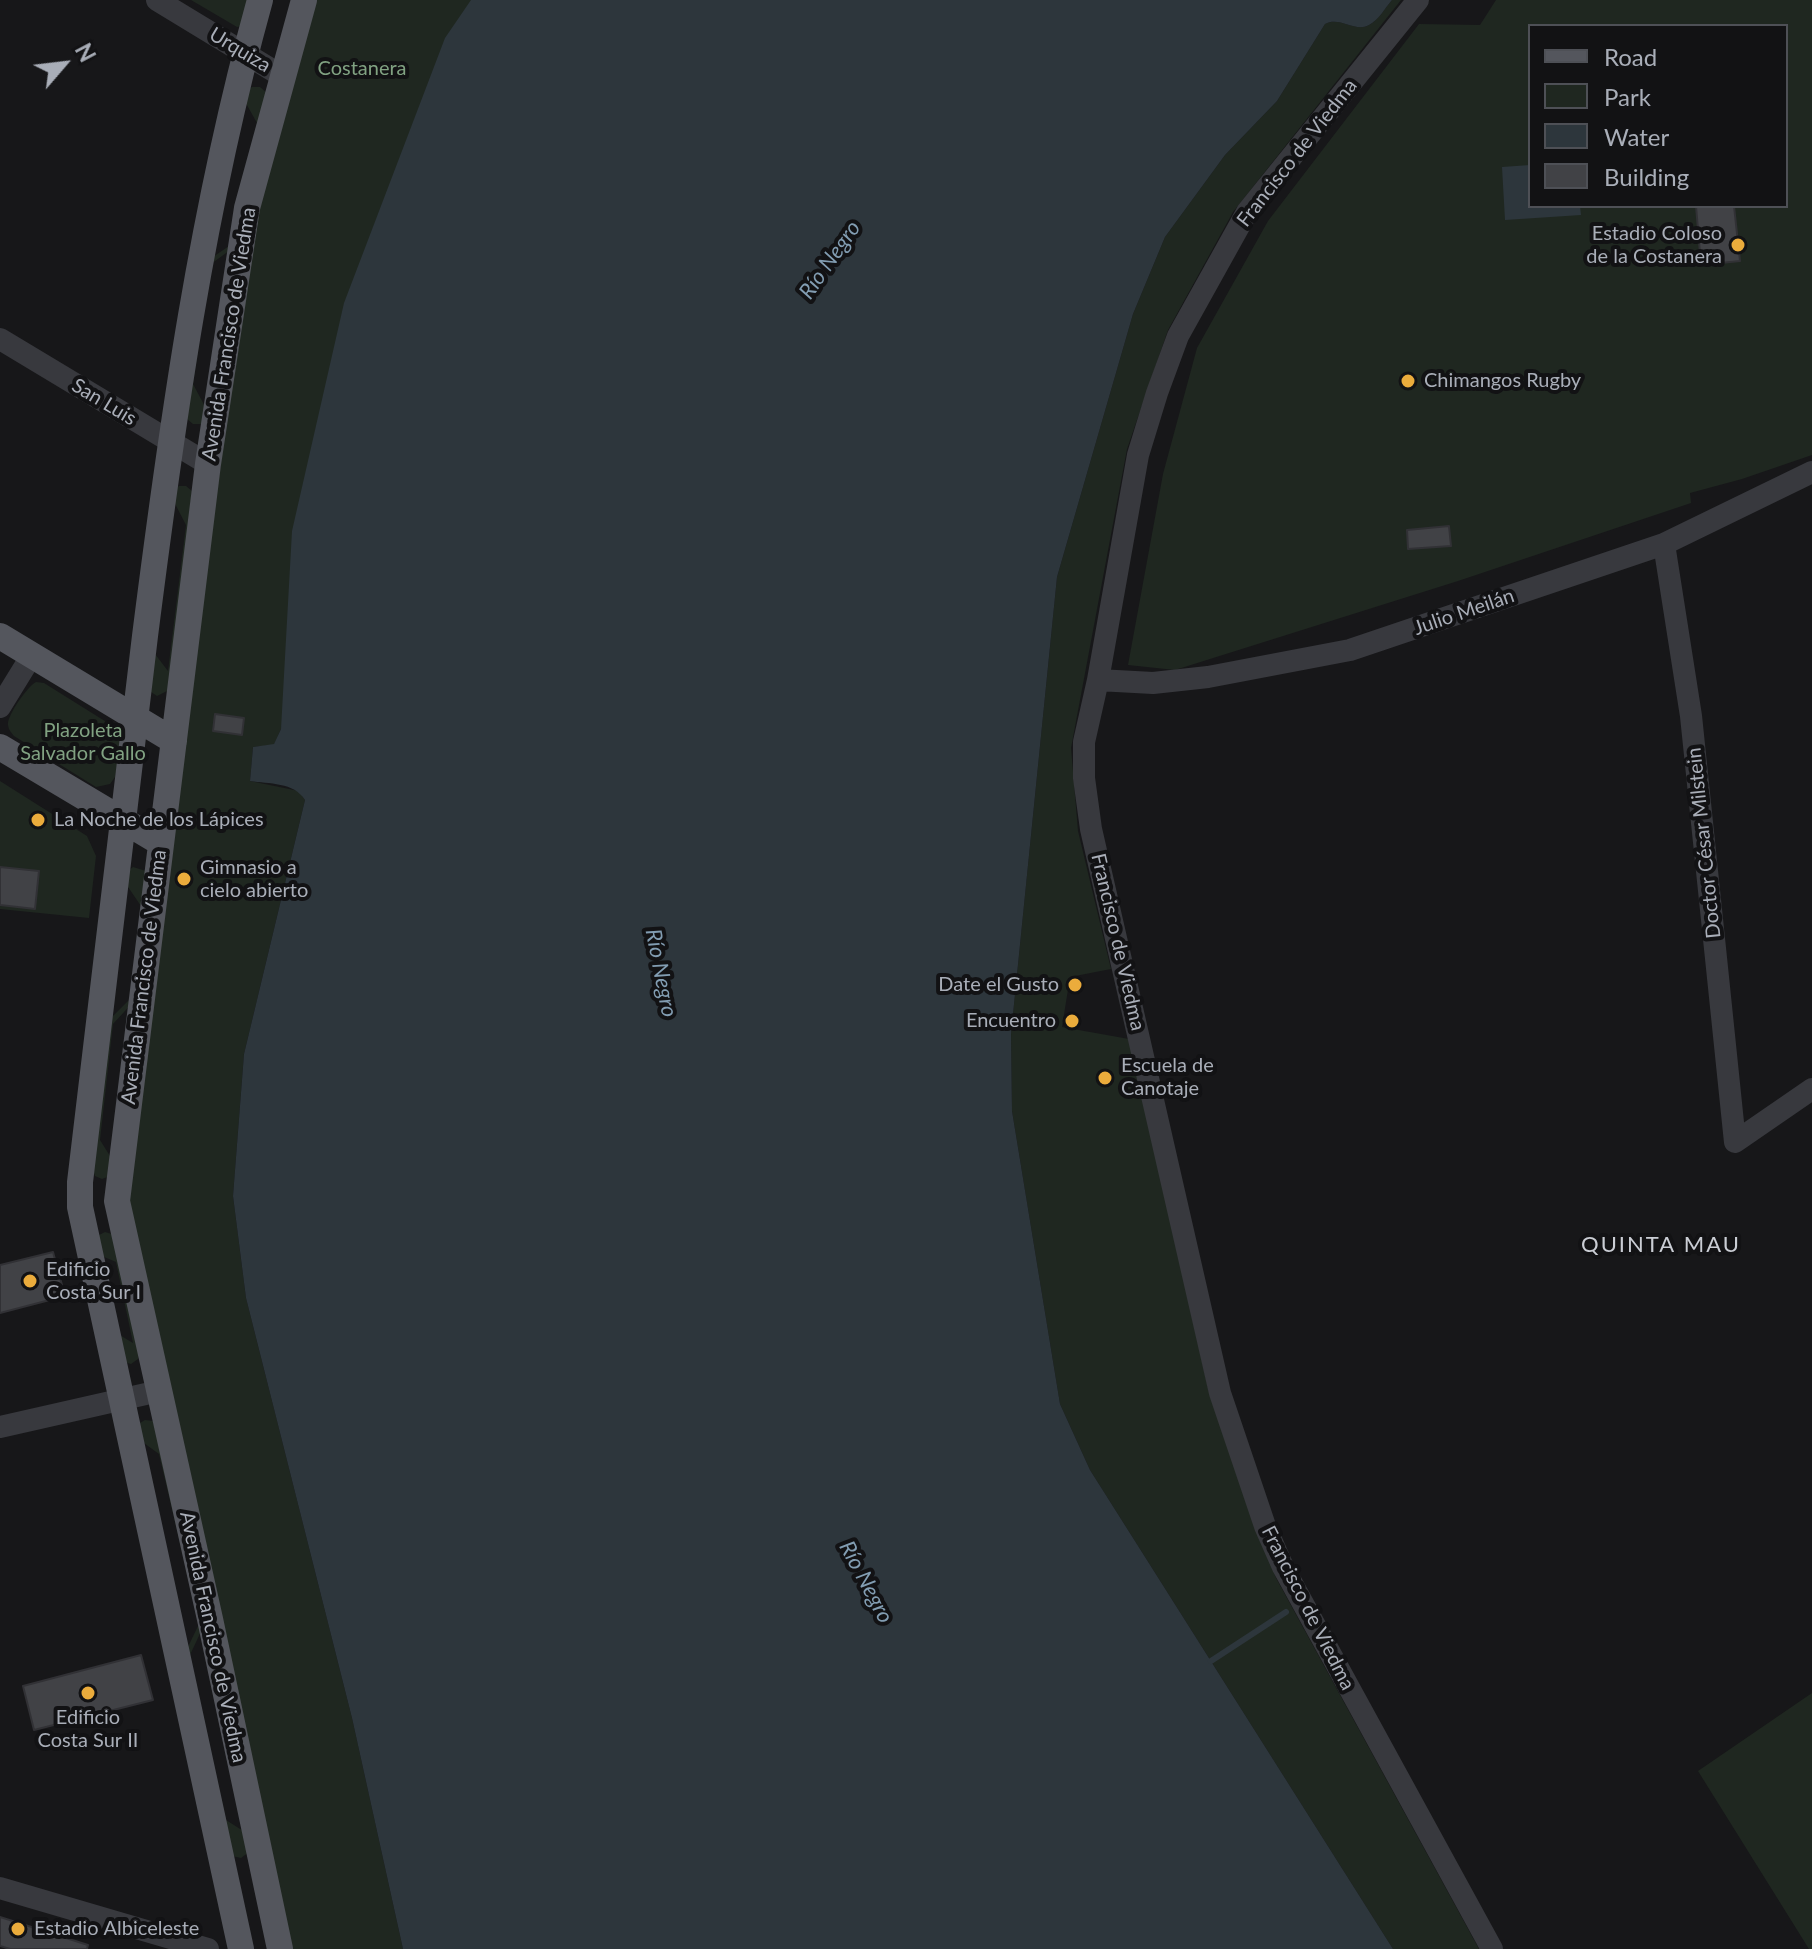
<!DOCTYPE html>
<html>
<head>
<meta charset="utf-8">
<style>
	body { margin:0 }
	#map { position:relative; width:1812px; height:1949px; overflow:hidden; background:#171719; font-family:Lato,sans-serif }
	canvas { display:block }
	.legend { position:absolute; left:1528px; top:24px; width:260px; height:184px; box-sizing:border-box; background:#121214; border:2px solid #4e5056; margin:0; padding:10px 14px; list-style:none; font-size:24px; color:#a9aeb8 }
	.legend li { display:flex; align-items:center; gap:16px; height:40px }
	.legend b { width:40px; border:2px solid #4e5056 }
	.north { position:absolute; left:24px; top:24px; width:80px; height:80px; -webkit-text-stroke:6px #121214; paint-order:stroke; rotate:62deg; font-size:22px; font-weight:700; line-height:32px; text-align:center; color:#a9aeb8 }
	.north::after { content:''; display:block; margin:auto; width:28px; height:36px; background:#a9aeb8; clip-path:polygon(50% 0,100% 100%,50% 72%,0 100%) }
</style>
</head>
<body>
<div id="map">
<canvas width="1812" height="1949"></canvas>
<ul class="legend">
<li><b style="height:10px;background:#54565d"></b>Road</li>
<li><b style="height:22px;background:#1f2720"></b>Park</li>
<li><b style="height:22px;background:#2d363c"></b>Water</li>
<li><b style="height:22px;background:#414246"></b>Building</li>
</ul>
<div class="north">N</div>
</div>
<script>
const c = document.querySelector('canvas').getContext('2d');
c.lineJoin = 'round';
function paint(path, color) { c.fillStyle = color; c.fill(path, 'evenodd'); }
function trace(path, color, width, dash) { c.strokeStyle = color; c.lineWidth = width; c.lineCap = dash ? 'butt' : 'round'; c.setLineDash(dash || []); c.stroke(path); }
function write(font, color, halo, rows, align = 'center') {
  c.font = font + ' Lato,sans-serif'; c.lineWidth = 8; c.setLineDash([]); c.textBaseline = 'middle'; c.strokeStyle = halo; c.fillStyle = color; for (const [text, x, y, turn = 0] of rows) {
    c.save(); c.translate(x, y); c.rotate((+turn || 0) * Math.PI / 180); c.textAlign = isNaN(turn) ? turn : align; if (halo) c.strokeText(text, 0, 0); c.fillText(text, 0, 0); c.restore();
  }
}
const green = new Path2D(`
	M191,0H252L242,26L237,27Z
	M312,0H530L281,729L274,745L253,747L250,781L299,791L305,800L244,1054L233,1196L246,1298L352,1718L403,1949H288L125,1200L182,743L256,209Z
	M1392,0H1401L1233,212L1168,330L1127,449L1071,748L1078,831L1111,969L1070,977L1062,1027L1129,1039L1210,1396L1276,1578L1479,1949H1393L1090,1470L1060,1404L1012,1111L1011,1034L1057,577L1133,314L1165,237L1225,155L1277,101L1325,24C1340,16 1355,33 1369,25C1379,20 1385,8 1392,0Z
	M1496,0H1812V455L1742,479L1690,493L1691,503L1458,581L1175,670L1128,665L1163,474L1197,348L1268,221L1419,24L1480,25ZM1530,26H1786V206H1530Z
	M252,87H260L267,93L233,248L211,264L193,384L209,414L201,424H193L187,419L207,261L229,246L257,123L243,98L245,92Z
	M179,486H186L192,491L171,689L157,696L151,692L152,650L168,671L186,525L171,496L173,490Z
	M36,682L44,683L116,728L121,742L115,777L110,784L96,787L14,736C11,732 9,731 8,725C7,715 28,686 36,682Z
	M0,781L87,836L96,856L89,918L0,909Z
	M133,867L146,871L135,1000L113,1024L100,1140L115,1164L110,1176L102,1179L95,1176L92,1168L108,1021L131,998L141,906L126,884L128,871Z
	M105,1232L112,1234L140,1352L138,1359L131,1364L124,1362L113,1331L133,1343L116,1262L97,1254L99,1235Z
	M145,1420L153,1421L204,1625L190,1655L226,1820L248,1834L249,1852L241,1858L232,1856L185,1653L199,1624L159,1454L137,1438L138,1424Z
	M1812,1693V1949H1809L1698,1771Z`);
const water = new Path2D(`
	M471,0H1392C1385,8 1379,20 1369,25C1355,33 1340,16 1325,24L1277,101L1225,155L1165,237L1133,314L1057,577L1011,1034L1012,1111L1060,1404L1090,1470L1393,1949H403L352,1718L246,1298L233,1196L244,1054L305,800C294,782 269,784 250,781L253,747L274,744L281,729L292,531L344,303L445,38Z
	M1530,165V206H1580L1581,215L1505,220L1502,167Z`);
const stream = new Path2D(`
	M1211,1661L1286,1612`);
const building = new Path2D(`
	M1696,206H1734L1740,261L1701,265Z
	M1449,526L1451,546L1408,549L1407,530Z
	M215,714L244,718L242,735L213,731Z
	M0,867L39,871L35,909L0,905Z
	M53,1252L65,1296L0,1313V1265Z
	M141,1655L153,1700L34,1730L23,1686Z
	M0,1917L88,1945L87,1949H10L0,1946Z`);
const minor = new Path2D(`
	M157,0L282,76
	M1418,0L1247,212L1178,336L1157,393L1138,455L1098,680L1084,742V778L1091,829L1220,1393L1265,1526L1283,1567L1492,1949
	M0,339L208,464
	M1664,544L1691,716L1735,1142L1812,1089
	M1098,680L1153,683L1208,677L1350,650L1664,544L1812,472
	M0,707L32,655
	M0,1427L159,1391
	M0,1888L208,1949`);
const major = new Path2D(`
	M0,636L174,741
	M0,747L161,843
	M241,1949L80,1207V1182C102,1000 123,818 145,636C172,423 202,208 260,0
	M280,1949L210,1619L117,1201L208,464L247,208L304,0`);
const markers = [
	[1738,245,8,"#ebac3c"],
	[1408,381,8,"#ebac3c"],
	[38,820,8,"#ebac3c"],
	[184,879,8,"#ebac3c"],
	[1075,985,8,"#ebac3c"],
	[1072,1021,8,"#ebac3c"],
	[1105,1078,8,"#ebac3c"],
	[30,1281,8,"#ebac3c"],
	[88,1693,8,"#ebac3c"],
	[18,1929,8,"#ebac3c"]
];
const streetNames = [
	["Urquiza",240,50,31],
	["Francisco de Viedma",1297,153,-52],
	["Avenida Francisco de Viedma",229,334,-81],
	["San Luis",104,402,31],
	["Julio Meilán",1464,612,-19],
	["Doctor César Milstein",1704,843,-96],
	["Francisco de Viedma",1118,942,77],
	["Avenida Francisco de Viedma",144,977,-83],
	["Francisco de Viedma",1308,1608,63],
	["Avenida Francisco de Viedma",213,1637,78]
];
const parkNames = [
	["Costanera",362,69],
	["Plazoleta",83,731],
	["Salvador Gallo",83,754]
];
const poiNames = [
	["Estadio Coloso",1722,234,"right"],
	["de la Costanera",1722,257,"right"],
	["Chimangos Rugby",1424,381],
	["La Noche de los Lápices",54,820],
	["Gimnasio a",200,868],
	["cielo abierto",200,891],
	["Date el Gusto",1059,985,"right"],
	["Encuentro",1056,1021,"right"],
	["Escuela de",1121,1066],
	["Canotaje",1121,1089],
	["Edificio",46,1270],
	["Costa Sur I",46,1293],
	["Edificio",88,1718,"center"],
	["Costa Sur II",88,1741,"center"],
	["Estadio Albiceleste",34,1929]
];
const waterNames = [
	["Río Negro",830,260,-55],
	["Río Negro",661,973,79],
	["Río Negro",866,1582,62]
];
const neighbourhoodNames = [
	["QUINTA MAU",1661,1245]
];
paint(green, '#1f2720');
paint(water, '#2d363c');
trace(stream, '#2d363c', 6);
paint(building, '#414246');
trace(building, '#313135', 2);
trace(minor, '#38393e', 22);
trace(major, '#54565d', 26);
for (const [x, y, r, color] of markers) { const dot = new Path2D(); dot.arc(x, y, r, 0, 2 * Math.PI); c.fillStyle = color; c.fill(dot); trace(dot, '#121214', 3); }
write('20px', '#a9aeb8', '#121214', streetNames);
write('20px', '#81a282', '#121214', parkNames);
write('20px', '#a9aeb8', '#121214', poiNames, 'left');
write('italic 22px', '#829db2', '#121214', waterNames);
c.letterSpacing = '2px';
write('22px', '#cacdd4', '#121214', neighbourhoodNames);
c.letterSpacing = '0px';
</script>
</body>
</html>
